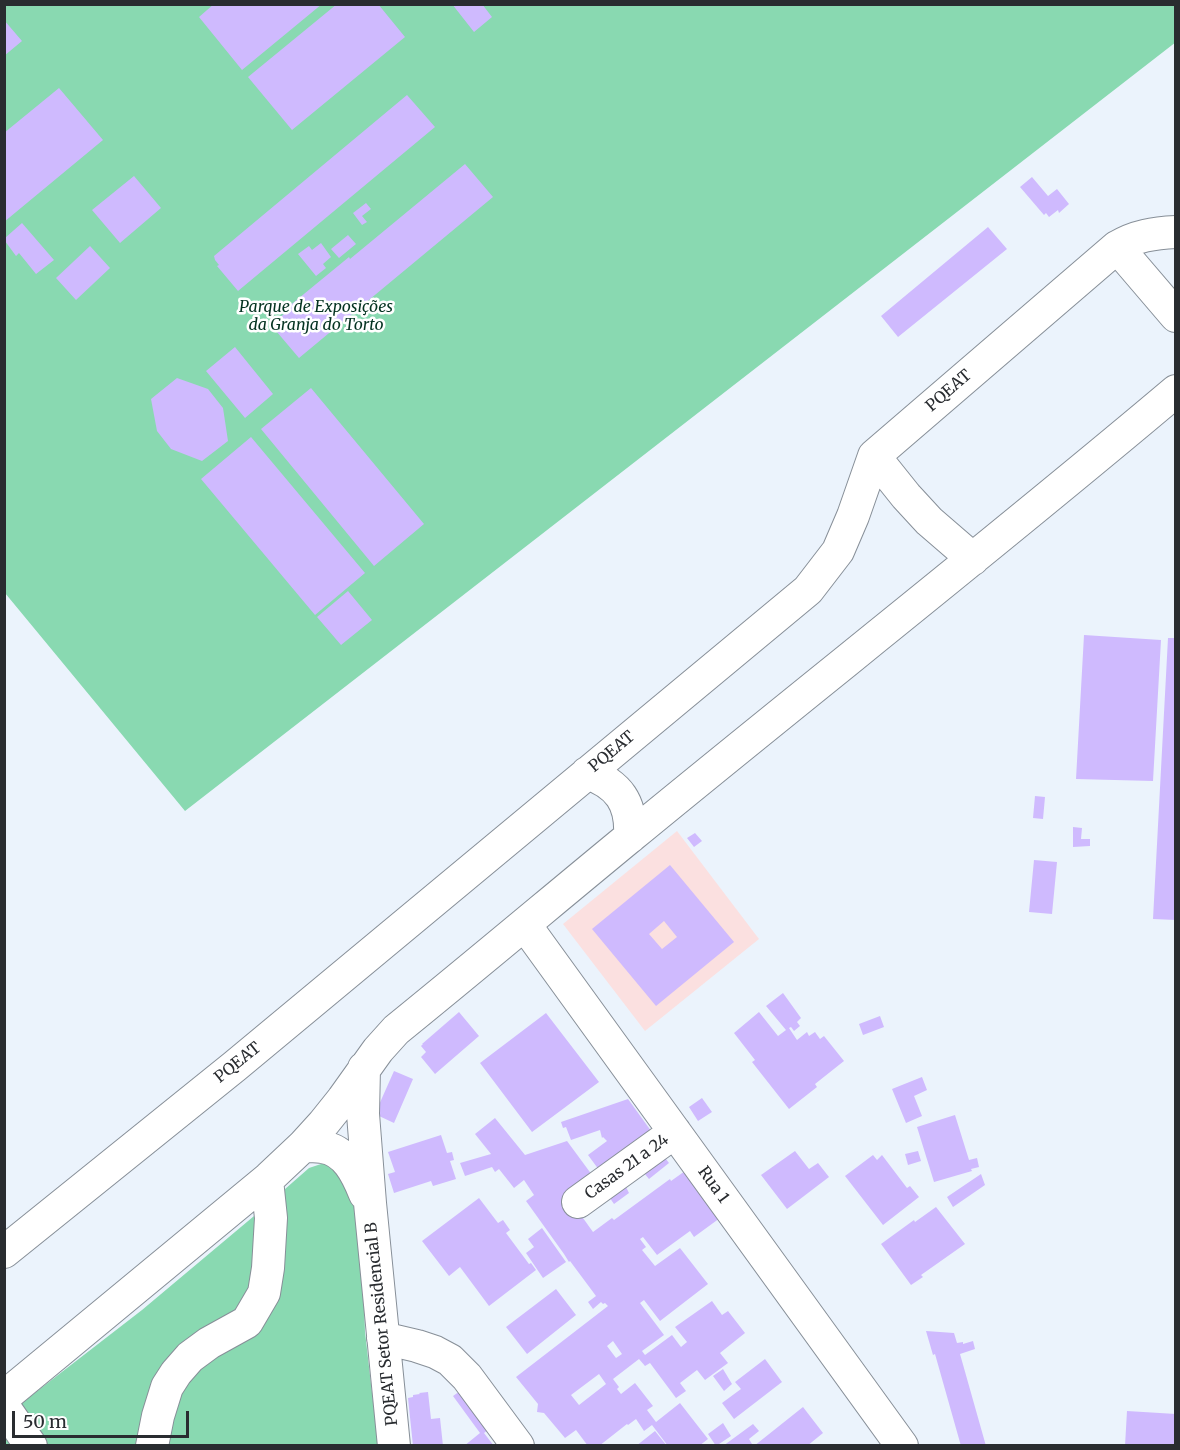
<!DOCTYPE html>
<html>
<head>
<meta charset="utf-8">
<style>
	body { margin:0 }
	#map { position:relative; width:1180px; height:1450px; overflow:hidden; background:#ebf3fc; font-family:Merriweather,serif }
	canvas { display:block }
	.frame { position:absolute; inset:0; border:6px solid #292c30; pointer-events:none }
	.scale { position:absolute; left:12px; top:1411px; width:177px; height:27px; box-sizing:border-box; border:3px solid #292c30; border-top:0; padding-left:8px; font-size:18px; line-height:21px; white-space:nowrap; color:#292c30; -webkit-text-stroke:4px #fff; paint-order:stroke }
</style>
</head>
<body>
<div id="map">
<canvas width="1180" height="1450"></canvas>
<div class="frame"></div>
<div class="scale">50 m</div>
</div>
<script>
const c = document.querySelector('canvas').getContext('2d');
c.lineJoin = 'round';
function paint(path, color) { c.fillStyle = color; c.fill(path, 'evenodd'); }
function trace(path, color, width, dash) { c.strokeStyle = color; c.lineWidth = width; c.lineCap = dash ? 'butt' : 'round'; c.setLineDash(dash || []); c.stroke(path); }
function write(font, color, halo, rows, align = 'center') {
  c.font = font + ' Merriweather,serif'; c.lineWidth = 5; c.setLineDash([]); c.textBaseline = 'middle'; c.strokeStyle = halo; c.fillStyle = color; for (const [text, x, y, turn = 0] of rows) {
    c.save(); c.translate(x, y); c.rotate((+turn || 0) * Math.PI / 180); c.textAlign = isNaN(turn) ? turn : align; if (halo) c.strokeText(text, 0, 0); c.fillText(text, 0, 0); c.restore();
  }
}
const education = new Path2D(`
	M677,831L759,939L645,1031L563,924Z`);
const green = new Path2D(`
	M1175,4L1176,42L185,811L5,593L4,5Z
	M333,1160L352,1187L363,1275L365,1332L378,1445L5,1446V1416L142,1310L260,1211L309,1168Z`);
const building = new Path2D(`
	M214,4H322L242,70L199,17Z
	M337,4H378L405,37L292,130L248,77Z
	M452,4H482L492,17L474,32Z
	M4,20L22,41L4,56Z
	M59,88L103,140L4,222V133Z
	M407,95L435,127L238,291L217,266L219,265L215,260L214,256Z
	M465,164L493,197L299,358L271,325L284,314L282,312L349,257L350,259Z
	M134,176L161,208L120,243L92,210Z
	M1032,177L1048,196L1057,189L1069,204L1059,213L1058,210L1049,217L1046,213L1044,215L1020,187Z
	M366,203L371,209L362,216L367,222L362,225L353,213Z
	M22,223L54,260L36,274L19,253L16,256L5,241V238Z
	M988,227L1007,249L898,337L881,316Z
	M348,235L356,244L339,258L331,249Z
	M321,243L331,257L323,264L326,268L316,276L298,254L309,246L312,250Z
	M90,246L110,268L76,300L56,278Z
	M235,347L273,394L245,418L206,371Z
	M177,378L208,389L223,408L228,441L202,461L171,449L157,431L151,399Z
	M311,388L424,524L374,566L261,429Z
	M251,437L365,573L315,615L201,479Z
	M348,591L372,620L341,645L317,617Z
	M1084,635L1161,640L1153,781L1076,779Z
	M1168,638H1176V920L1153,919Z
	M1035,796L1045,797L1043,819L1033,818Z
	M1073,827L1082,828L1081,839H1090V846L1073,847Z
	M695,833L702,841L694,847L687,838Z
	M1034,860L1057,862L1052,914L1029,912Z
	M670,865L734,942L656,1006L592,929ZM664,921L677,937L662,949L649,934Z
	M783,993L801,1018L797,1022L800,1026L794,1031L791,1027L789,1028L797,1040L807,1032L809,1036L815,1032L820,1039L824,1036L844,1061L815,1084L817,1087L789,1109L752,1062L755,1060L734,1033L759,1012L778,1036L786,1030L766,1006Z
	M459,1012L479,1036L435,1074L421,1057L426,1052L421,1046L423,1044H422Z
	M546,1013L599,1082L532,1132L480,1063Z
	M880,1016L884,1027L863,1035L859,1024Z
	M394,1071L413,1079L394,1123L379,1116L378,1107Z
	M922,1077L927,1090L914,1096L922,1116L906,1123L892,1089Z
	M702,1098L712,1112L698,1121L689,1107Z
	M628,1099L654,1135L650,1138L669,1163L649,1179L644,1173L626,1187L629,1193L614,1204L605,1191L578,1211L593,1232L612,1218L614,1220L670,1179L671,1181L685,1171L720,1218L694,1237L690,1231L657,1255L643,1237L640,1239L646,1247L642,1250L655,1266L680,1248L708,1284L660,1321L644,1300L640,1303L664,1335L642,1351L645,1355L672,1335L681,1347L687,1342L675,1327L712,1301L722,1315L728,1311L745,1333L720,1353L728,1363L705,1380L697,1370L680,1383L686,1391L676,1398L650,1363L645,1366L639,1359L613,1379L619,1387L617,1389L621,1394L635,1383L653,1406L647,1410L656,1422L680,1403L708,1439L699,1446H668L652,1425L644,1431L636,1419L628,1425L627,1424L599,1446H588L576,1430L565,1438L544,1413L537,1412L538,1404L516,1377L608,1306L605,1303L603,1304L601,1302L593,1309L588,1302L596,1296L570,1261L569,1262L564,1254L526,1201L534,1195L524,1180L514,1188L499,1169L495,1172L492,1167L465,1176L460,1163L491,1154L475,1134L495,1118L525,1155L567,1141L595,1179L602,1174L588,1155L607,1141L603,1137L602,1138L600,1130L571,1140L566,1127L563,1128L561,1122ZM613,1341L622,1354L616,1358L607,1346ZM599,1374L606,1384L579,1405L571,1395Z
	M955,1115L969,1160L977,1158L979,1167L971,1169L972,1171L934,1182L917,1127Z
	M441,1135L447,1153L452,1152L454,1160L450,1161L456,1179L433,1186L431,1181L394,1193L388,1174L395,1172L388,1152Z
	M795,1151L809,1169L818,1163L829,1177L787,1209L761,1175Z
	M918,1151L921,1161L908,1165L905,1154Z
	M873,1155L877,1160L882,1155L907,1188L910,1186L919,1197L883,1225L845,1176Z
	M981,1174L985,1185L953,1207L947,1197Z
	M479,1198L498,1223L503,1220L510,1230L506,1233L529,1264L531,1263L536,1270L489,1306L460,1267L449,1276L422,1241Z
	M936,1207L965,1244L921,1275L923,1277L911,1285L881,1244L914,1220L915,1222Z
	M542,1228L566,1262L543,1278L526,1253L534,1247L528,1239Z
	M556,1289L576,1315L527,1354L506,1327Z
	M926,1331L954,1333L957,1343L963,1342V1344L973,1341L975,1349L960,1354L986,1446H961L935,1354L933,1355Z
	M765,1359L782,1382L734,1419L722,1403L741,1389L735,1382Z
	M723,1369L732,1384L724,1391L713,1376Z
	M463,1389L492,1427L484,1433L494,1446H464L480,1433L453,1396Z
	M428,1392L431,1419L440,1418L443,1446H413L408,1398L413,1397V1395L420,1394L419,1393Z
	M803,1407L823,1433L807,1446H754Z
	M1127,1411L1176,1414V1446H1125Z
	M723,1423L731,1436L716,1446L708,1434Z
	M753,1424L759,1431L749,1439L752,1444L750,1446H723Z
	M655,1431L667,1446H636Z`);
const minor = new Path2D(`
	M1117,247L1176,316
	M874,456L906,496L929,521L973,559
	M587,773C619,784 632,803 630,837
	M525,925L902,1446
	M364,1068L363,1114L370,1203L394,1446
	M303,1146C309,1146 316,1146 322,1147C346,1150 357,1174 365,1194
	M578,1202L675,1132
	M4,1252L235,1066L808,590L838,551L853,516L874,456L1117,247C1135,236 1154,233 1176,232
	M383,1338L417,1346L435,1352L450,1360L467,1377L518,1446
	M4,1397L269,1178L303,1146L323,1124L343,1099L378,1050L396,1030C475,966 552,901 631,836C812,687 996,543 1176,391
	M4,1407L31,1446
	M152,1446L158,1416L167,1387L176,1373L190,1357L209,1343L247,1322L264,1293L268,1268L271,1218L267,1180`);
const parkNames = [
	["Parque de Exposições",316,307],
	["da Granja do Torto",316,325]
];
const streetNames = [
	["PQEAT",949,391,-41],
	["PQEAT",612,752,-40],
	["PQEAT",238,1063,-39],
	["Casas 21 a 24",627,1167,-36],
	["Rua 1",713,1185,54],
	["PQEAT Setor Residencial B",382,1324,-96]
];
paint(education, '#fbe0e0');
paint(green, '#89d9b1');
paint(building, '#cfbafe');
trace(minor, '#878f98', 34);
trace(minor, '#fff', 32);
write('italic 16px', '#043321', '#fff', parkNames);
write('16px', '#292c30', '#fff', streetNames);
</script>
</body>
</html>
